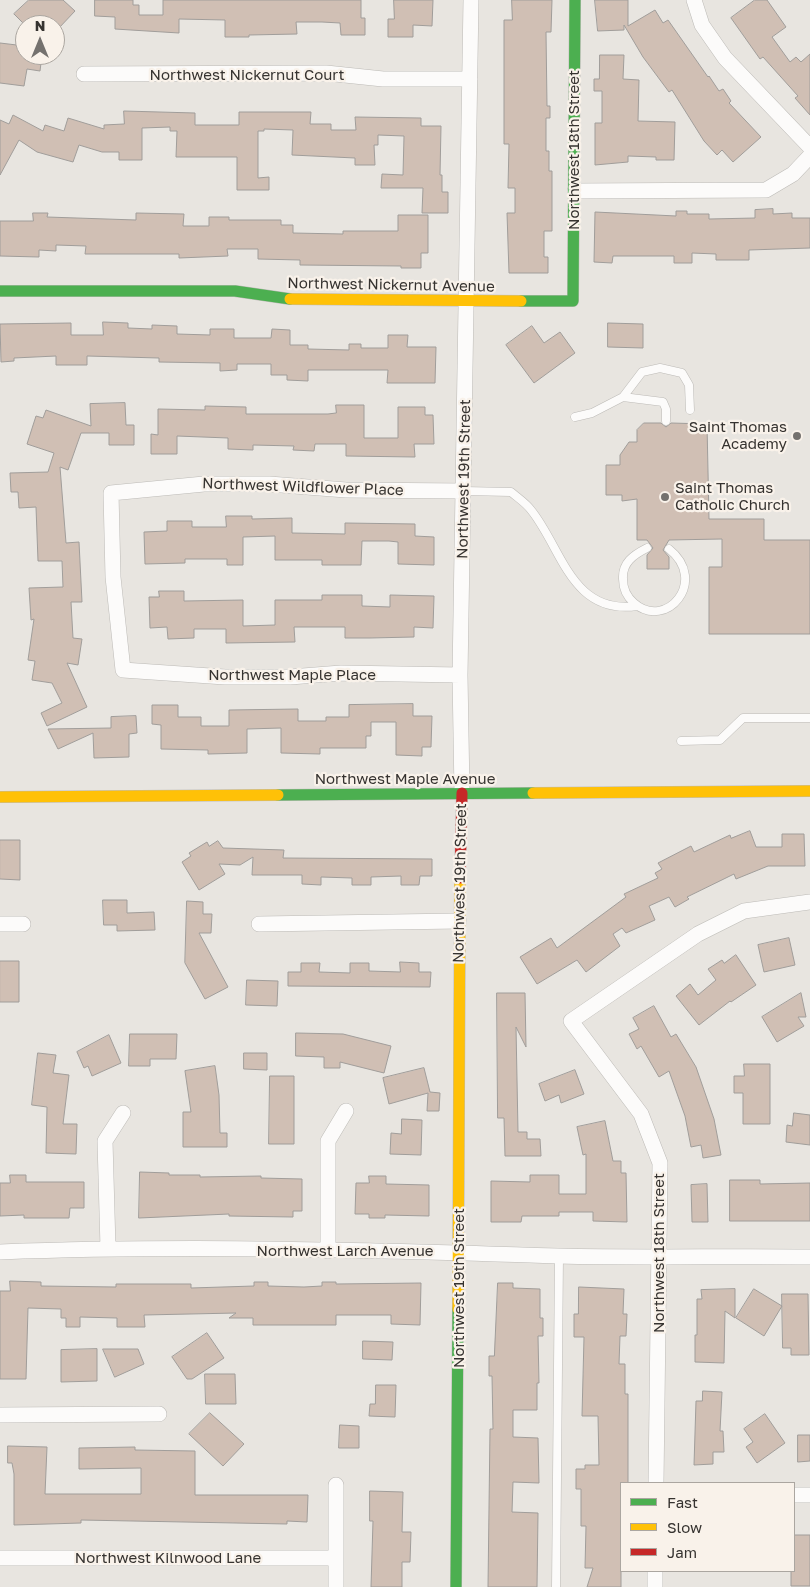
<!DOCTYPE html>
<html>
<head>
<meta charset="utf-8">
<style>
	body { margin:0 }
	#map { position:relative; width:810px; height:1587px; overflow:hidden; background:#e8e5e0; font-family:"Golos Text",sans-serif }
	canvas { display:block }
	.legend { position:absolute; left:620px; top:1482px; width:175px; height:90px; box-sizing:border-box; background:#f9f2ea; border:1px solid #aba6a0; margin:0; padding:6px 9px; list-style:none; font-size:15px; color:#363330 }
	.legend li { display:flex; align-items:center; gap:10px; height:25px }
	.legend b { width:25px; border:1px solid #aba6a0 }
	.north { position:absolute; left:15px; top:15px; width:50px; height:50px; box-sizing:border-box; background:#f9f2ea; border:1px solid #aba6a0; border-radius:50%; rotate:0deg; font-size:14px; font-weight:700; line-height:20px; text-align:center; color:#363330 }
	.north::after { content:''; display:block; margin:auto; width:18px; height:22px; background:#74716e; clip-path:polygon(50% 0,100% 100%,50% 72%,0 100%) }
</style>
</head>
<body>
<div id="map">
<canvas width="810" height="1587"></canvas>
<ul class="legend">
<li><b style="height:6px;background:#4caf50"></b>Fast</li>
<li><b style="height:6px;background:#ffc107"></b>Slow</li>
<li><b style="height:6px;background:#c62828"></b>Jam</li>
</ul>
<div class="north">N</div>
</div>
<script>
const c = document.querySelector('canvas').getContext('2d');
c.lineJoin = 'round';
function paint(path, color) { c.fillStyle = color; c.fill(path, 'evenodd'); }
function trace(path, color, width, dash) { c.strokeStyle = color; c.lineWidth = width; c.lineCap = dash ? 'butt' : 'round'; c.setLineDash(dash || []); c.stroke(path); }
function write(font, color, halo, rows, align = 'center') {
  c.font = font + ' "Golos Text",sans-serif'; c.lineWidth = 4.5; c.setLineDash([]); c.textBaseline = 'middle'; c.strokeStyle = halo; c.fillStyle = color; for (const [text, x, y, turn = 0] of rows) {
    c.save(); c.translate(x, y); c.rotate((+turn || 0) * Math.PI / 180); c.textAlign = isNaN(turn) ? turn : align; if (halo) c.strokeText(text, 0, 0); c.fillText(text, 0, 0); c.restore();
  }
}
const building = new Path2D(`
	M29,0H63L75,11L58,29L49,20L44,25H25L14,14Z
	M95,0H133V5H139V15H163V0H361V18H365V35H341L340,23L322,22H296L297,34L249,35V37H225V20L179,19V33L115,29V17L95,16Z
	M394,0H433L432,26L413,25V37H388V19H394Z
	M512,0H552L551,32H546L547,106H550V118H546V151H549V171H552V231H544V257H548V273H509L507,213H515V188H508L509,144H504V20H512Z
	M595,0H628V26L655,10L663,23L668,20L708,77L709,76L719,91L723,89L731,101L729,103L761,137L733,162L722,150L717,155L704,141L672,90L669,92L643,57L624,25V30L598,31Z
	M755,0H767L786,27L772,37L790,62L796,57L801,62L810,54V115L795,98L798,96L763,57L760,59L731,18Z
	M0,43L25,46V55H42L40,71L27,69L24,86L0,83Z
	M600,55H624L623,79L639,80L638,121L675,122L674,160H656V157L628,156V162L595,165V123H602V91H594V79H599Z
	M124,111L195,113V125H239V112H311L310,124H331V130H356L355,117L421,118V126H441L440,175H442V192H448V213H422L423,188H381L382,174L403,175L404,136L378,135V145H374L375,165H355V158L292,155L293,130L264,129V131H258V178L269,177V190H237V157H176L177,131H170V127L142,128V160H119V152H102L79,145L73,162L37,152L19,140L0,175V120L9,124L13,115L43,131L45,125L64,131L68,118L104,129V125L124,124Z
	M773,209V214L792,213V218H810V248L749,250V260H716V254L692,253V263H674V256H613L612,263L594,262L595,212L676,216V211H687V214H709V219L755,218V210Z
	M33,213H48L47,217L136,220V213L184,214L183,226H209V217H229V220H281V225H293V233L343,234V231H398V215H428V253H421V268H401V266L300,265V260L258,259V249H227L228,256L179,258V254H85L86,246L56,245V251L39,250V257L0,256V221H33Z
	M103,322L128,323V328L152,329V325L177,326V334L210,335V329H234V338H271L272,329L290,330V345H308V349L349,350V344H361V348H388V335H408L407,347H436L435,383H387L388,370H308V381L287,380V375H271V364H237V370L220,371V363L159,362V358L87,356V365H56V356L14,358V361L1,362L0,324L71,323V335H103Z
	M608,323L643,324V348L608,347Z
	M532,326L544,343L560,332L575,353L534,383L506,345Z
	M125,403L126,425H134V445H109V433H81L68,470L60,467L66,543L79,542L82,602H71L73,638L82,639L78,665L67,663L87,707L47,726L41,713L62,703L52,683L32,680L35,661L28,660L34,619L31,620L29,588L63,587L62,561H38L36,507L19,508L18,492H11L10,473L48,472L54,453L27,444L36,416L43,418L46,410L91,426L90,404Z
	M336,405H364V438H398V407H425V415H433L434,444H414L415,457L346,456V444H315L314,451L293,450L294,446L253,445V450L228,449V438L177,436V454H151V434L158,435V409L205,410V406L246,407V414H328L336,413Z
	M644,423H661L666,427L671,423L707,424L709,519H764V540H810V634H709V567H722V539L669,540L663,550L669,557V569H647V555L653,548L647,540H637V499L622,501V495H606V465H620V455L629,442H637V430Z
	M226,516H252V519L292,518V533L345,534V523L415,524V536L434,537V565L398,564V542L389,541H362L361,565H322V560H275V536L243,537V565H227V559H185V563L145,564L144,532L167,531V521H192V527H226Z
	M159,591H184V601L243,600V626L275,625V600H322V595H362V606L390,607V595L434,596L433,628L414,627V637L370,638H345V627H294L295,642L226,643V629H194V638L168,639L167,627L150,628L149,597H159Z
	M413,704V716H432L431,747H422V756L396,755V722H371V736H366V748H320V754L281,753V728L247,729V753L208,754V750L161,749V725L152,724V705H178V717H201V726H229V710L298,709V721H326V717H349V705Z
	M136,716L137,733L129,734V757L94,758L93,733L58,749L48,729L111,728V717Z
	M750,831L756,847H782V834H804L805,866H768L736,879L734,874L687,897L689,899L675,907L669,897L649,906L655,920L626,933L622,928L613,934L620,946L586,972L577,960L537,984L520,957L551,938L557,948L626,897L624,894L658,878L655,873L662,869L658,863L691,846L694,852L730,835L731,838Z
	M0,840H20V880L0,879Z
	M218,841L223,848L284,850L283,858L432,859V876H420L419,885H401V876L371,877V885H352V878L321,877V885L302,884V875H252L253,857L240,865L219,864L225,874L199,890L182,862L191,856L189,853L207,842L209,846Z
	M103,900H127V913L154,912L155,930L117,931V925H104Z
	M187,901L203,902V914H212L211,933H199L228,987L205,999L185,963Z
	M789,938L795,965L764,972L758,945Z
	M736,955L756,985L731,1002L730,1001L699,1025L676,996L690,984L698,995L716,980L708,969L722,960L724,963Z
	M0,961H19V1002H0Z
	M400,962L419,963V972H431L430,987L288,986V972H301V963H320L319,972L350,973V963H369V971L400,972Z
	M247,980L278,981L277,1006L246,1005Z
	M497,993H525L526,1047L516,1027L518,1132H527V1139H540L541,1156H505L504,1118H498Z
	M801,993L806,1017H798L804,1026L777,1042L762,1017Z
	M654,1006L671,1037L676,1034L696,1067L714,1119L721,1155L703,1158L701,1145L691,1147L685,1116L669,1071L659,1077L641,1046L637,1049L629,1034L639,1029L633,1018Z
	M296,1033L343,1034L391,1046L384,1073L340,1062V1068H324V1057L296,1056Z
	M130,1034H177L176,1059H150V1066H129Z
	M109,1035L121,1063L92,1076L88,1066L84,1068L77,1052Z
	M38,1053L56,1055L53,1073L69,1075L63,1124H77L76,1154L46,1153L47,1107L32,1105Z
	M244,1053H267V1070L244,1069Z
	M744,1064H770V1124H743V1093H734V1076H744Z
	M215,1066L219,1095L220,1133H227V1147H183V1112H191L185,1071Z
	M424,1068L430,1092L440,1093L439,1111H427L428,1093L389,1104L383,1078Z
	M575,1070L584,1094L561,1103L559,1095L545,1101L539,1084Z
	M270,1076H294V1144H269Z
	M794,1113L810,1115V1145L786,1142L787,1125L792,1126Z
	M402,1119L422,1120L421,1155L390,1154L391,1133L401,1134Z
	M605,1121L613,1161H621V1173H626L627,1222L593,1221V1212H559V1216H522L521,1222H491V1181L530,1182V1175H559V1194H586V1154L583,1155L577,1127Z
	M140,1172L169,1173V1175H200V1177L261,1176V1178L302,1179V1211H293V1217L229,1216V1214L139,1218Z
	M10,1175H26V1182H84V1208H70L69,1218H24V1215L0,1216V1183H10Z
	M369,1176H386V1184L429,1185V1216L385,1215V1218H369V1214H355L356,1183H369Z
	M730,1180H760V1184L810,1183V1221H730Z
	M707,1184L708,1222H692L691,1185Z
	M10,1281L41,1282V1286L116,1287V1284H191V1288L254,1286V1282H268V1286L304,1287L322,1286V1282H336V1284L421,1283L420,1325L391,1324V1315H336V1325H253V1318H229L236,1313L144,1315L145,1327H117V1318L80,1317V1327H66V1318H61V1309L28,1308L26,1379H0V1291H10Z
	M498,1283H513V1288L540,1289V1318H543V1336H538L539,1383H537V1410H513V1437L538,1438L539,1483L513,1482L512,1512L538,1513L537,1587H488L490,1429H493L492,1376H489V1356H494Z
	M579,1287L624,1289L623,1314H627L626,1336H620L619,1364H625V1394H628V1483H621V1587H587L593,1568H585L586,1526H581V1489H576V1469H585V1465H599L598,1416H582L584,1337H574V1314H578Z
	M735,1289V1318L725,1311L724,1363L695,1362V1335H697V1299H702L701,1290Z
	M754,1289L782,1306L764,1336L736,1318Z
	M782,1294H808L809,1355H791V1348H783Z
	M207,1333L224,1358L192,1379H187L172,1357Z
	M363,1341L393,1342L392,1360L363,1359Z
	M97,1349V1381L61,1382V1350Z
	M103,1349H138L144,1364L115,1377Z
	M205,1374H235L236,1404H206Z
	M376,1385H396L395,1417L369,1416L370,1404H375Z
	M703,1391L722,1392L720,1431H723L724,1452H713V1464L694,1465L696,1401H702Z
	M210,1413L244,1444L223,1466L189,1434Z
	M765,1414L785,1443L757,1463L746,1447L753,1442L744,1429Z
	M340,1425L359,1426V1448H339Z
	M798,1435H810V1461L798,1462Z
	M8,1446L47,1447L45,1494H141V1468L79,1469V1448L135,1447V1450L195,1451V1495H308L307,1522L287,1521V1524L81,1520V1523L14,1525V1474L12,1463H8Z
	M370,1491L403,1492L402,1532H411L410,1562H402V1587H371L373,1521H370Z
	M794,1535H810V1586H791V1571H794Z`);
const lane = new Path2D(`
	M623,397L663,402L666,409V421
	M575,417L592,413L623,397L642,372L660,368L682,373L689,385L690,410
	M464,491L511,492C518,498 526,503 531,510C562,548 571,615 637,606
	M647,548C633,555 622,563 623,579C623,588 627,597 634,603C666,631 709,581 669,549
	M681,741L720,740L743,718H810
	M556,1587L559,1256`);
const street = new Path2D(`
	M694,0L702,25L725,58L810,147
	M84,74L326,73L383,79H470
	M575,191L766,190L793,174L810,156
	M460,675L341,673L290,677H225L123,670L113,577L111,493L204,484H269L346,490L464,491
	M462,793L460,675L471,0
	M0,924H23
	M259,924L459,921
	M108,1248L105,1141L123,1113
	M328,1251V1141L346,1111
	M0,1252C186,1245 372,1250 558,1256C642,1258 726,1256 810,1257
	M0,1415L159,1414
	M656,1483L660,1163L641,1114L571,1021L698,934L744,911L810,902
	M336,1485V1587
	M794,1495H810
	M0,1558H336
	M655,1587V1571`);
const fast = new Path2D(`
	M0,291H235L290,299
	M521,301H573L575,0
	M278,795L533,793
	M456,1587L458,1309`);
const slow = new Path2D(`
	M290,299L521,301
	M533,793L810,791
	M0,797L278,795
	M458,1309L460,878`);
const jam = new Path2D(`
	M460,878L462,793`);
const markers = [
	[797,436,5,"#74716e"],
	[665,497,5,"#74716e"]
];
const streetNames = [
	["Northwest Nickernut Court",247,75],
	["Northwest 18th Street",574,150,-90],
	["Northwest Nickernut Avenue",391,285,1],
	["Northwest 19th Street",464,479,-89],
	["Northwest Wildflower Place",303,487,2],
	["Northwest Maple Place",292,675],
	["Northwest Maple Avenue",405,779],
	["Northwest 19th Street",460,883,-89],
	["Northwest Larch Avenue",345,1251],
	["Northwest 18th Street",659,1253,-90],
	["Northwest 19th Street",459,1288,-90],
	["Northwest Kilnwood Lane",168,1558]
];
const poiNames = [
	["Saint Thomas",787,427],
	["Academy",787,444],
	["Saint Thomas",675,488,"left"],
	["Catholic Church",675,505,"left"]
];
paint(building, '#d0bfb4');
trace(building, '#a09d9a', 1);
trace(lane, '#bcbab6', 9);
trace(street, '#bcbab6', 16);
trace(fast, '#bcbab6', 12);
trace(slow, '#bcbab6', 12);
trace(jam, '#bcbab6', 12);
trace(lane, '#fcfbfa', 8);
trace(street, '#fcfbfa', 15);
trace(fast, '#4caf50', 11);
trace(slow, '#ffc107', 11);
trace(jam, '#c62828', 11);
for (const [x, y, r, color] of markers) { const dot = new Path2D(); dot.arc(x, y, r, 0, 2 * Math.PI); c.fillStyle = color; c.fill(dot); trace(dot, '#f9f2ea', 2); }
write('15px', '#363330', '#f9f2ea', streetNames);
write('15px', '#363330', '#f9f2ea', poiNames, 'right');
</script>
</body>
</html>
